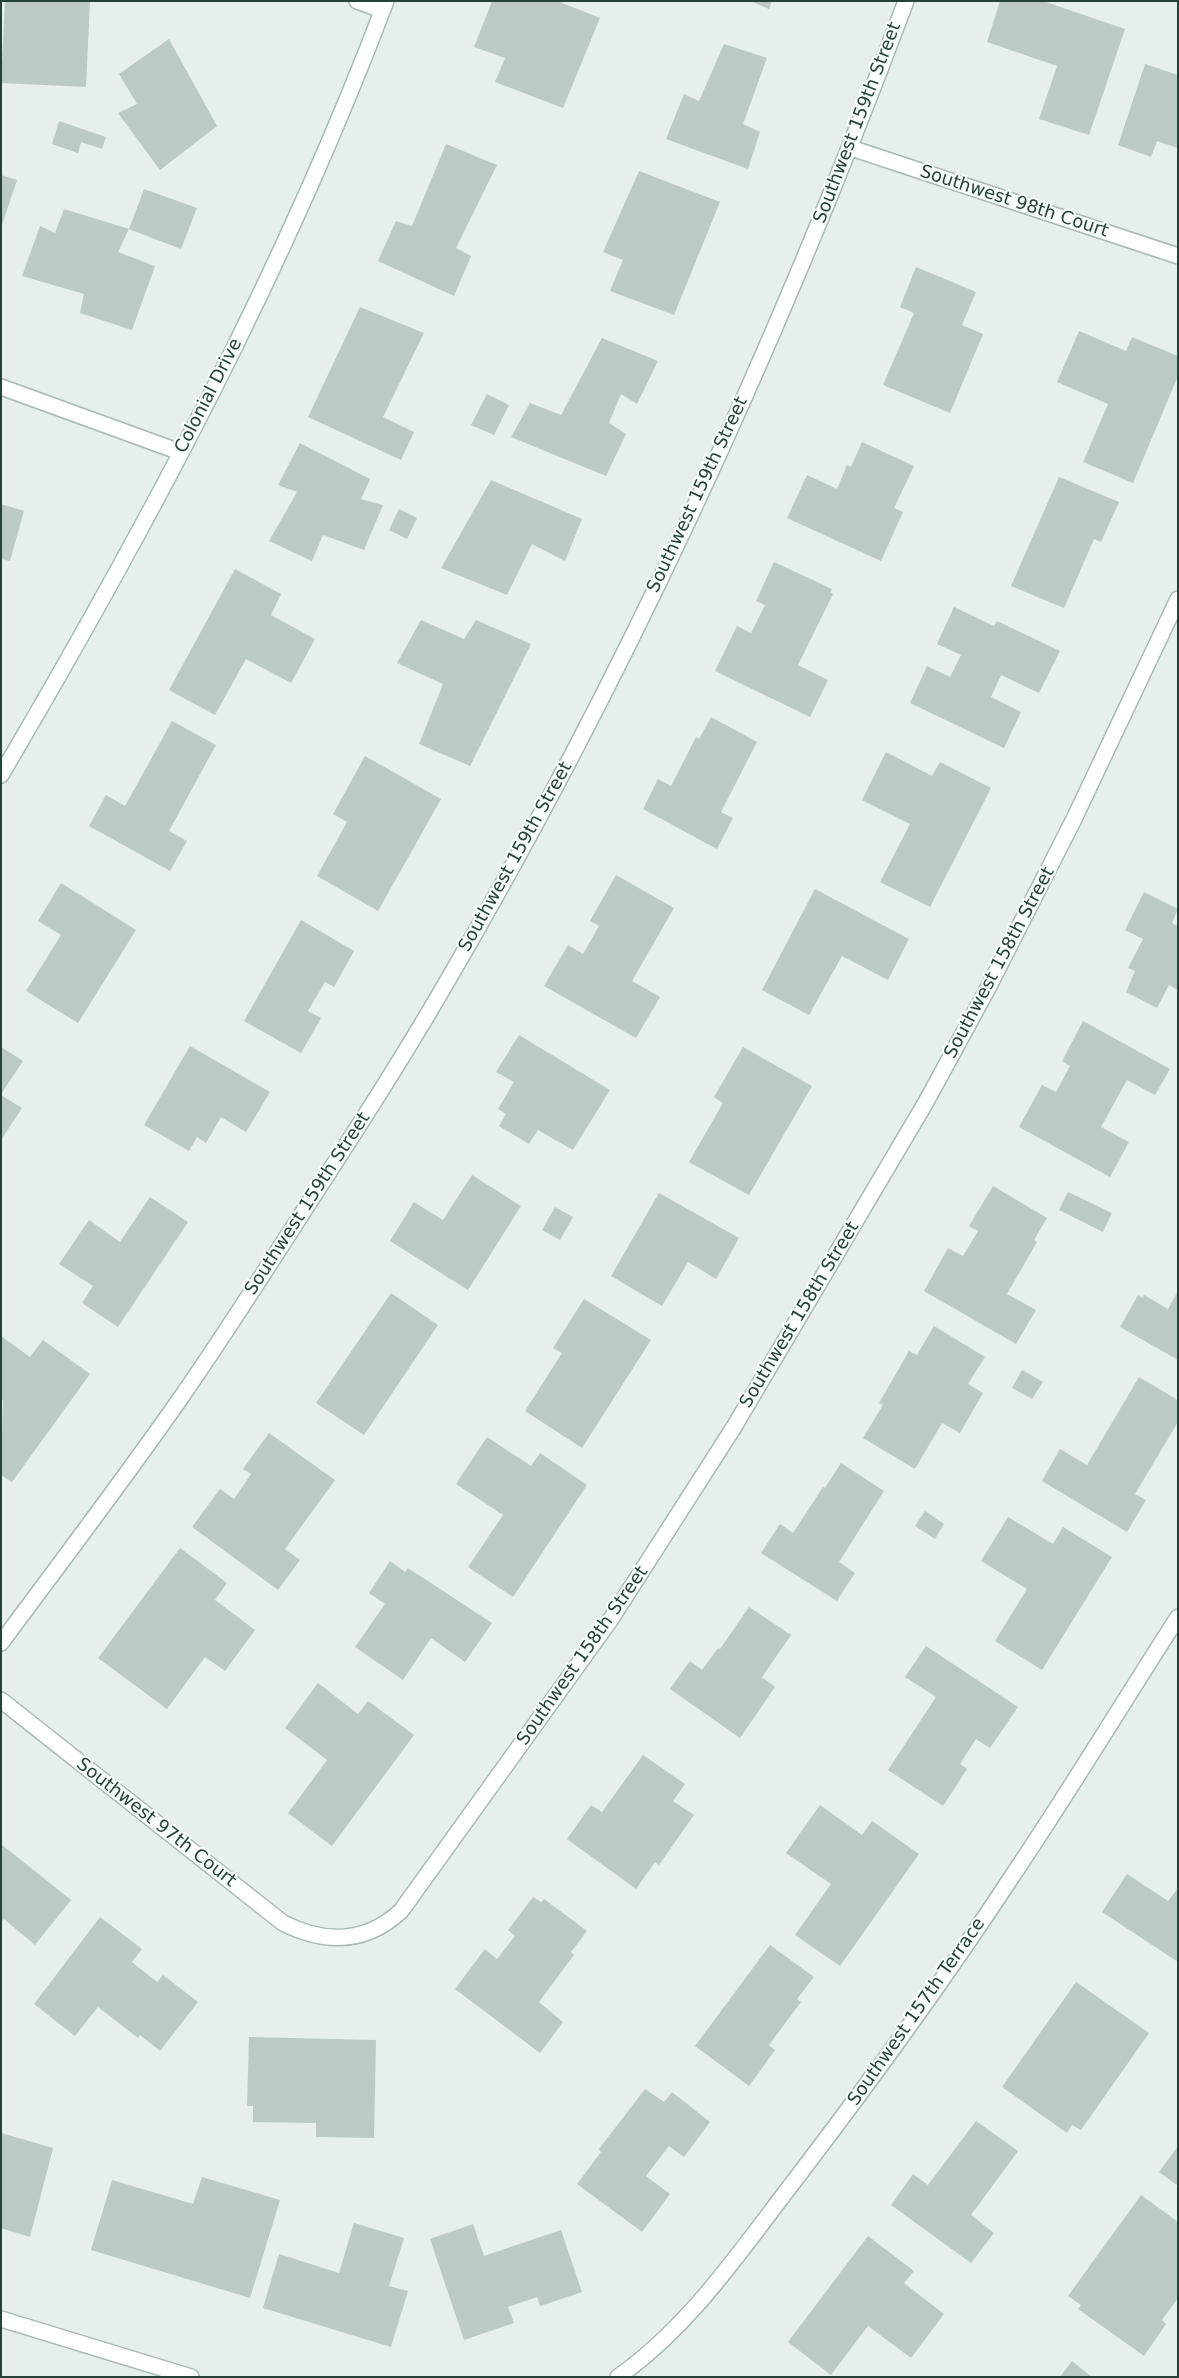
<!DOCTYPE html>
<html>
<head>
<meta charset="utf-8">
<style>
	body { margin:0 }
	#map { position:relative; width:1179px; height:2378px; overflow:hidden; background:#e6efeb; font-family:"DejaVu Sans",sans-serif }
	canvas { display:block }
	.frame { position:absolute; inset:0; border:2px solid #24423a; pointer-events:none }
</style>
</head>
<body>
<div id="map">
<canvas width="1179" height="2378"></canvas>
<div class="frame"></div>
</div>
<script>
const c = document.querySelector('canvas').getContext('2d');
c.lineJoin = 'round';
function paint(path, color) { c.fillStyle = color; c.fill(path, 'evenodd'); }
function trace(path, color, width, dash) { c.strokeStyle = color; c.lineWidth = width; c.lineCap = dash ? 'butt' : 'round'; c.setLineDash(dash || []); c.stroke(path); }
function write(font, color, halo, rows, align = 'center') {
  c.font = font + ' "DejaVu Sans",sans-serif'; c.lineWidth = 4.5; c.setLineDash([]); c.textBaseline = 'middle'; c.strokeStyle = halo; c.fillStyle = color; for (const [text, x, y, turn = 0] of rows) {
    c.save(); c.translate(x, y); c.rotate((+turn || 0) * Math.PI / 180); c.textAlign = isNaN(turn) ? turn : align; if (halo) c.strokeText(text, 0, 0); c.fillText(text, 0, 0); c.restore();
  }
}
const building = new Path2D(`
	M5,1H90L86,87L1,83Z
	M492,1H557L600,18L563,108L495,82L505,58L474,47Z
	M750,1H772L769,9Z
	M1000,1H1043L1125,29L1089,135L1039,119L1057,66L987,42Z
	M169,39L217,126L160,170L118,113L137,104L119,74Z
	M724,44L767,58L743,124L760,132L748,169L666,139L684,94L699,101Z
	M1145,64L1178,75V148L1157,141L1151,157L1118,145Z
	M59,121L106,137L102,149L81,142L78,153L52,144Z
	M446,144L497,165L456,248L471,256L454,296L378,261L396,221L412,226Z
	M639,171L720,202L674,315L610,291L623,260L603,252Z
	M1,175L17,180L2,225L1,224Z
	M144,189L197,208L181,249L129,229Z
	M64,209L129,229L118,252L155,266L132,330L80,313L84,294L22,276L40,226L55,233Z
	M916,267L976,292L962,325L983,334L950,413L883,385L914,313L900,307Z
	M360,307L424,333L383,417L414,432L401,460L308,417Z
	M1079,331L1126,351L1132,337L1178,356V376L1133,483L1083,462L1108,404L1057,382Z
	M602,338L658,361L637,404L621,394L609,423L626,434L606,476L511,437L530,403L561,415Z
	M487,394L509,405L494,435L471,425Z
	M862,442L914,466L894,508L903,512L881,561L787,518L807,475L837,489L847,465L851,467Z
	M300,443L370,479L361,499L383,505L364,550L323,535L312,561L269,541L297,492L278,485Z
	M1059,477L1119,502L1101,542L1094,539L1064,608L1011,586Z
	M491,480L582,519L565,561L532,544L507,595L441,568Z
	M1,504L24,511L10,561L1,559Z
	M399,509L417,518L407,539L389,530Z
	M774,562L832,589L830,593L833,594L798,665L828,680L810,717L715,671L737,626L751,633L765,605L756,601Z
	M235,569L281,594L271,615L315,639L291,683L246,659L215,715L169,690Z
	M954,607L994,626L997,621L1060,651L1039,693L1001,675L991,697L1021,712L1004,748L910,703L927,666L950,677L961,655L937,644Z
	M421,620L464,639L476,620L531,644L470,766L419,744L443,684L397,663Z
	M711,717L757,742L721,812L733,818L717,849L643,809L658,779L671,786L696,737L699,739Z
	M172,721L216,745L169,831L187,841L170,871L89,826L106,795L125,806Z
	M886,752L932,776L940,762L991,788L930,907L880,882L910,824L862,800Z
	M365,756L441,799L378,911L317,876L347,822L333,814Z
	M616,875L674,908L632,981L660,997L636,1038L544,986L568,945L583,954L599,926L590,921Z
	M61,883L136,930L78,1023L26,991L61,935L38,921Z
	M815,889L909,939L888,980L842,956L809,1015L762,990Z
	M1144,892L1178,909L1172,923L1178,926V990L1169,985L1157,1008L1126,992L1135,971L1128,968L1143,939L1125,930Z
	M301,920L354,951L334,987L325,982L308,1011L321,1018L301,1053L244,1021Z
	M1083,1021L1170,1069L1155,1095L1127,1080L1101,1127L1129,1142L1110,1177L1019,1127L1042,1085L1056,1092L1070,1066L1062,1061Z
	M519,1035L610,1090L573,1150L538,1130L529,1144L499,1126L506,1114L498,1109L514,1082L496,1072Z
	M190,1046L270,1092L246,1132L221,1117L206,1143L197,1137L189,1151L144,1125Z
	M1,1047L23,1061L1,1094Z
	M743,1047L812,1086L749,1195L689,1162L723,1103L714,1097Z
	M1,1095L22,1108L1,1140Z
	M472,1175L521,1206L468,1290L390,1241L414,1202L443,1220Z
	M993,1186L1047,1218L1034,1240L1037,1242L1007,1294L1036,1310L1016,1344L924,1291L948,1248L963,1256L978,1231L969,1226Z
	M1068,1192L1112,1213L1103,1232L1059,1210Z
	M659,1193L739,1238L716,1279L688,1262L662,1306L611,1276Z
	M150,1197L188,1222L118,1327L82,1303L93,1286L59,1264L89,1220L120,1242Z
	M555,1207L573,1217L560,1240L542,1230Z
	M1178,1291V1360L1120,1327L1138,1295L1142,1298L1144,1295L1168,1309Z
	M391,1293L438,1325L364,1435L316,1403Z
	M584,1299L651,1340L582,1448L525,1411L562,1353L553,1348Z
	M934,1326L985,1357L968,1384L983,1393L960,1433L942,1423L915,1469L863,1438L883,1405L879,1403L909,1351L917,1355Z
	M1,1336L30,1357L43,1340L90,1374L12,1482L1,1475L3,1400L1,1399Z
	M1022,1370L1043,1382L1032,1399L1012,1388Z
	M1139,1377L1178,1400V1422L1135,1494L1146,1500L1127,1532L1042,1481L1060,1449L1087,1465Z
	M269,1433L335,1480L285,1549L300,1560L278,1590L192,1527L220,1489L234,1499L251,1474L243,1469Z
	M487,1437L531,1466L540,1453L587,1485L513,1597L468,1567L503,1515L456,1484Z
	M841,1463L884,1491L839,1562L855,1573L837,1601L761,1553L780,1524L793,1533L823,1487L825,1488Z
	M925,1511L944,1524L935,1539L915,1526Z
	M1008,1517L1053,1544L1063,1527L1112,1557L1042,1670L995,1641L1027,1589L981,1561Z
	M180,1548L227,1583L215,1600L255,1630L225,1671L205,1657L167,1709L98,1658Z
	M390,1561L405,1572L408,1568L492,1623L465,1662L431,1638L403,1680L355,1647L385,1604L369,1593Z
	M749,1607L791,1635L762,1677L775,1687L740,1738L670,1689L690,1661L702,1670L718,1648L720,1649Z
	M926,1646L1018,1707L990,1748L976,1739L960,1764L967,1769L943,1806L888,1770L936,1697L905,1677Z
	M318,1683L358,1714L368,1701L414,1735L332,1846L288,1813L327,1760L285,1728Z
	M643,1755L685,1784L673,1801L694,1815L659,1865L655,1862L636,1889L567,1839L591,1805L602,1812Z
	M820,1805L862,1835L872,1821L919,1854L840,1966L795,1935L831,1884L786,1853Z
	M1,1844L71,1900L35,1945L4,1919L1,1923Z
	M1127,1874L1168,1901L1178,1888V1962L1102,1912Z
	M533,1897L541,1902L544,1899L587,1931L571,1952L574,1955L539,2002L563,2022L540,2053L455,1989L485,1949L497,1959L515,1936L508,1930Z
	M100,1917L142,1949L132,1962L157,1982L163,1975L198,2002L160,2051L140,2035L138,2038L98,2007L75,2036L34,2004Z
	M770,1945L814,1977L797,1999L801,2002L769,2045L775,2050L749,2086L695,2046Z
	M1076,1982L1149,2033L1081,2130L1072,2125L1067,2133L1002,2087Z
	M249,2037L376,2040L374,2138L316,2137V2123L253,2122V2106H247Z
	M645,2089L664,2102L672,2092L710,2122L684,2157L669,2146L646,2176L670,2194L642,2232L577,2184L601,2152L599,2149Z
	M976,2121L1018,2151L971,2215L994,2233L971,2263L891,2205L913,2174L928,2185Z
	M1,2133L53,2148L30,2237L1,2228Z
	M1178,2146V2186L1159,2172Z
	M202,2177L280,2200L250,2298L91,2250L112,2180L193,2204Z
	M1141,2195L1178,2222V2298L1162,2320L1166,2324L1144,2356L1078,2309L1081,2305L1068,2296Z
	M354,2223L404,2238L389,2286L408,2291L391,2347L263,2308L279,2254L339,2273Z
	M473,2224L484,2256L561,2230L582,2292L540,2306L537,2297L508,2307L514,2323L464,2340L430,2239Z
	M868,2236L914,2271L904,2283L944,2314L911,2358L868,2326L831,2375L788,2342Z
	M1072,2361L1092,2377H1060Z`);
const street = new Path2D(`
	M357,1L382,10
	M851,148L1178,256
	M1,387L180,452
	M1,1643C61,1562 122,1482 180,1399C223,1337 264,1273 305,1209C353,1135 401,1061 445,985C628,672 779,340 906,1
	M1,1700L283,1923C325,1944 365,1944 401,1911L611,1619L734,1427L926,1102L987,990L1074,819L1178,599
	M1,2319L191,2377
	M618,2377C692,2325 743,2247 798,2176C872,2079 944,1980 1011,1878C1069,1792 1122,1704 1178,1617`);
const secondary = new Path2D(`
	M1,775C147,527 284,271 386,1`);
const streetNames = [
	["Southwest 159th Street",858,123,-69],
	["Southwest 98th Court",1014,202,18],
	["Colonial Drive",209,396,-63],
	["Southwest 159th Street",698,495,-65],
	["Southwest 159th Street",516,857,-61],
	["Southwest 158th Street",1000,963,-62],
	["Southwest 159th Street",308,1204,-57],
	["Southwest 158th Street",800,1315,-59],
	["Southwest 158th Street",583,1656,-55],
	["Southwest 97th Court",156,1823,38],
	["Southwest 157th Terrace",917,2012,-55]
];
paint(building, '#bbcac4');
trace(street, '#a8b8b2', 18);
trace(secondary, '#a4bbb3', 18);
trace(street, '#fff', 15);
trace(secondary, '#fff', 15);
write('18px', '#24423a', '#f7fbf9', streetNames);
</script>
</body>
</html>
